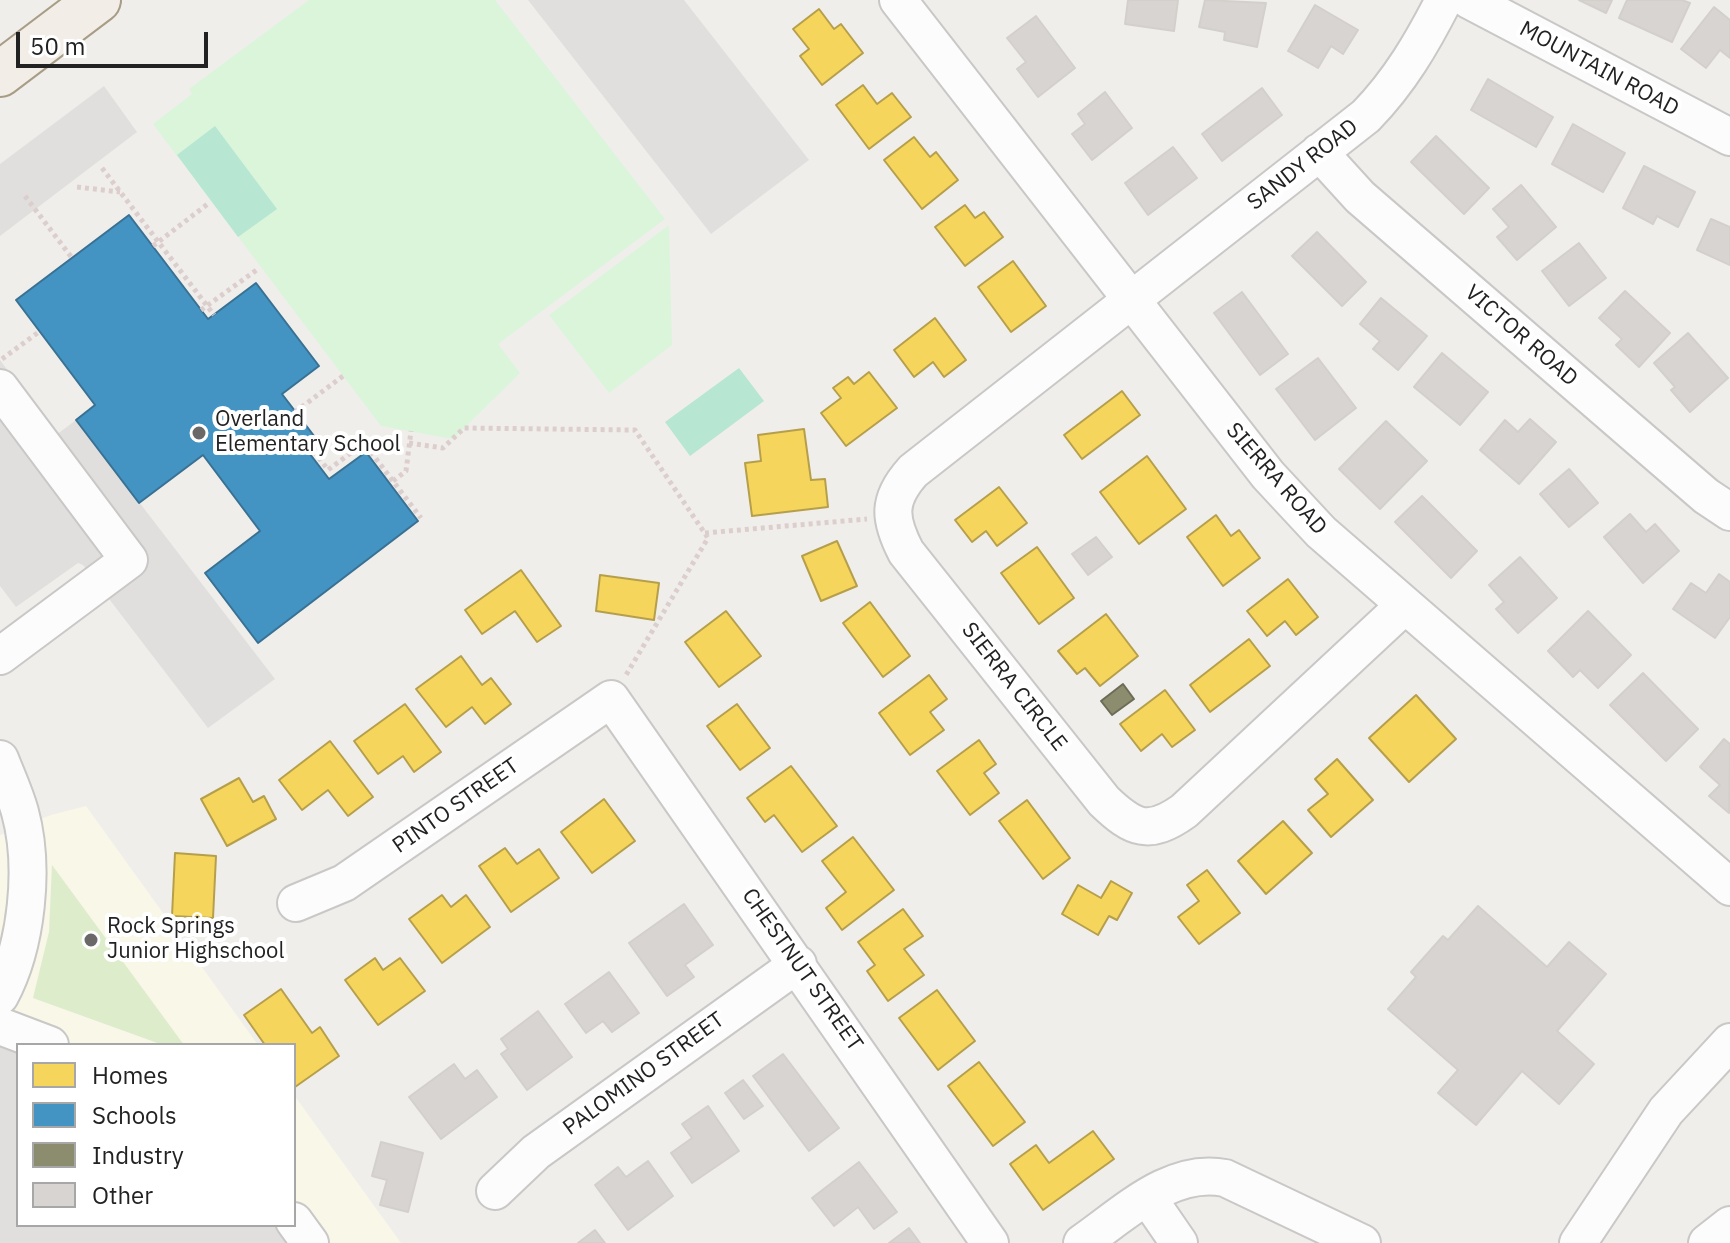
<!DOCTYPE html>
<html>
<head>
<meta charset="utf-8">
<style>
	body { margin:0 }
	#map { position:relative; width:1730px; height:1243px; overflow:hidden; background:#f0eeeb; font-family:"IBM Plex Sans",sans-serif }
	canvas { display:block }
	.legend { position:absolute; left:16px; top:1043px; width:280px; height:184px; box-sizing:border-box; background:#fff; border:2px solid #a7a7a7; margin:0; padding:10px 14px; list-style:none; font-size:24px; color:#222 }
	.legend li { display:flex; align-items:center; gap:16px; height:40px }
	.legend b { width:40px; border:2px solid #a7a7a7 }
	.scale { position:absolute; left:16px; top:32px; width:192px; height:36px; box-sizing:border-box; border:4px solid #222; border-top:0; padding-left:10px; font-size:24px; line-height:28px; white-space:nowrap; color:#222; -webkit-text-stroke:6px #fff; paint-order:stroke }
</style>
</head>
<body>
<div id="map">
<canvas width="1730" height="1243"></canvas>
<ul class="legend">
<li><b style="height:22px;background:#f6d55c"></b>Homes</li>
<li><b style="height:22px;background:#4393c3"></b>Schools</li>
<li><b style="height:22px;background:#8c8c6e"></b>Industry</li>
<li><b style="height:22px;background:#d7d4d2"></b>Other</li>
</ul>
<div class="scale">50 m</div>
</div>
<script>
const c = document.querySelector('canvas').getContext('2d');
c.lineJoin = 'round';
function paint(path, color) { c.fillStyle = color; c.fill(path, 'evenodd'); }
function trace(path, color, width, dash) { c.strokeStyle = color; c.lineWidth = width; c.lineCap = dash ? 'butt' : 'round'; c.setLineDash(dash || []); c.stroke(path); }
function write(font, color, halo, rows, align = 'center') {
  c.font = font + ' "IBM Plex Sans",sans-serif'; c.lineWidth = 8; c.setLineDash([]); c.textBaseline = 'middle'; c.strokeStyle = halo; c.fillStyle = color; for (const [text, x, y, turn = 0] of rows) {
    c.save(); c.translate(x, y); c.rotate((+turn || 0) * Math.PI / 180); c.textAlign = isNaN(turn) ? turn : align; if (halo) c.strokeText(text, 0, 0); c.fillText(text, 0, 0); c.restore();
  }
}
const education = new Path2D(`
	M86,806L258,1045H18V1225H294V1095L401,1243H0V835L51,815Z`);
const grass = new Path2D(`
	M52,865L184,1045H163L33,998L49,932Z`);
const park = new Path2D(`
	M309,0H495L665,219L498,344L520,373L453,439L381,426L153,124L192,94L189,89Z
	M669,225L672,345L609,393L549,315Z`);
const pitch = new Path2D(`
	M215,126L277,209L238,237L177,155Z
	M739,368L764,401L690,456L665,422Z`);
const parking = new Path2D(`
	M528,0H684L809,160L711,234Z
	M104,86L137,132L0,236V164Z
	M0,360L56,435L76,420L275,679L208,728L83,565L78,563L16,607L0,586Z
	M0,1045L18,1052V1225H279L292,1243H0Z`);
const homes = new Path2D(`
	M819,9L834,29L841,24L863,53L822,85L800,56L809,49L793,29Z
	M863,85L877,104L892,93L911,117L869,149L836,105Z
	M914,137L930,157L936,152L958,180L922,209L884,160Z
	M965,205L975,218L984,212L1003,237L965,266L935,227Z
	M1013,261L1046,306L1011,332L978,287Z
	M935,318L966,360L944,377L933,362L914,377L894,350Z
	M869,372L897,408L846,446L821,413L841,398L833,388L848,377L854,384Z
	M1122,391L1140,415L1082,459L1064,435Z
	M804,429L811,480L825,479L828,507L752,516L745,463L761,461L758,435Z
	M1147,456L1186,509L1139,544L1100,492Z
	M999,487L1027,523L997,546L986,531L972,542L955,520Z
	M1216,515L1231,536L1239,530L1260,558L1223,586L1187,537Z
	M837,541L857,586L821,601L802,556Z
	M1037,547L1074,598L1039,624L1001,573Z
	M521,570L561,626L537,642L515,611L482,634L465,610Z
	M600,575L659,583L654,620L596,611Z
	M1288,579L1318,617L1296,635L1285,621L1267,636L1247,611Z
	M870,602L910,656L883,677L843,623Z
	M726,611L761,656L719,687L685,642Z
	M1106,614L1138,656L1100,686L1085,668L1077,674L1058,651Z
	M1249,639L1270,666L1210,712L1190,685Z
	M461,656L482,685L491,678L511,704L485,724L472,707L446,727L416,689Z
	M929,675L947,699L930,712L944,730L910,755L879,713Z
	M1165,690L1195,730L1172,747L1162,734L1141,751L1120,724Z
	M1416,695L1456,739L1409,782L1369,738Z
	M405,704L441,752L414,772L403,756L378,774L354,741Z
	M737,704L770,748L740,770L707,726Z
	M979,740L996,764L984,773L999,793L970,815L937,771Z
	M330,741L373,797L348,816L328,790L302,810L279,780Z
	M1337,759L1373,800L1331,837L1308,810L1328,794L1315,779Z
	M791,766L837,826L802,852L774,815L765,822L747,798Z
	M239,778L253,802L264,796L276,819L227,846L201,799Z
	M604,799L635,841L592,873L561,832Z
	M1027,800L1070,858L1043,879L999,821Z
	M1283,821L1312,853L1266,894L1238,861Z
	M853,837L894,890L842,930L826,908L846,892L822,861Z
	M505,848L517,864L539,849L559,878L511,912L479,866Z
	M175,853L216,856L213,918L172,916Z
	M1207,870L1240,913L1199,944L1178,917L1199,901L1187,885Z
	M1111,881L1132,893L1117,920L1109,916L1098,935L1062,914L1078,885L1101,898Z
	M442,895L451,907L466,895L490,927L442,963L409,919Z
	M903,909L923,936L904,949L924,975L888,1001L867,971L875,965L858,942Z
	M375,958L383,970L400,958L425,991L378,1025L345,980Z
	M281,989L312,1033L320,1027L339,1056L295,1087L294,1045H265L244,1015Z
	M937,990L975,1041L938,1070L899,1018Z
	M979,1062L1025,1122L993,1146L948,1086Z
	M1093,1131L1114,1159L1043,1210L1010,1164L1036,1145L1049,1163Z`);
const schools = new Path2D(`
	M129,215L208,319L256,283L319,366L282,394L321,445L310,454L329,479L366,452L418,521L258,643L205,573L260,531L203,455L139,503L76,420L95,405L16,300Z`);
const industry = new Path2D(`
	M1123,684L1134,699L1112,715L1101,701Z`);
const building = new Path2D(`
	M1128,0H1178L1174,31L1125,24Z
	M1205,0L1266,3L1257,47L1224,40L1225,32L1199,27Z
	M1579,0H1612L1606,13Z
	M1627,0H1682L1690,3L1672,42L1619,18Z
	M1315,5L1358,30L1343,54L1331,46L1318,68L1288,51Z
	M1714,7L1730,20V58L1720,50L1706,68L1681,49Z
	M1036,16L1075,68L1038,97L1017,69L1026,62L1007,38Z
	M1488,79L1553,117L1536,147L1471,110Z
	M1262,88L1282,115L1222,161L1202,134Z
	M1105,92L1132,128L1092,160L1072,134L1085,124L1078,114Z
	M1573,124L1625,153L1603,192L1552,164Z
	M1436,136L1489,188L1464,214L1411,162Z
	M1173,147L1197,178L1148,215L1125,183Z
	M1644,166L1695,192L1678,227L1657,216L1653,224L1623,208Z
	M1521,185L1556,227L1517,260L1497,237L1509,227L1493,209Z
	M1711,219L1730,227V265L1697,250Z
	M1317,232L1366,282L1342,306L1292,256Z
	M1579,243L1606,278L1569,306L1542,271Z
	M1625,291L1670,333L1639,367L1616,345L1622,339L1599,318Z
	M1242,292L1288,354L1260,375L1214,313Z
	M1381,298L1427,336L1398,370L1373,349L1380,341L1360,324Z
	M1688,333L1728,378L1690,412L1671,390L1675,387L1654,363Z
	M1442,353L1488,392L1460,425L1414,387Z
	M1318,358L1356,408L1315,440L1276,389Z
	M1530,419L1556,442L1519,484L1480,450L1505,420L1518,432Z
	M1386,421L1427,461L1380,509L1339,469Z
	M1569,469L1598,503L1569,527L1540,494Z
	M1422,496L1477,551L1451,578L1395,522Z
	M1630,514L1646,532L1655,524L1679,551L1643,583L1604,537Z
	M1096,537L1112,557L1088,575L1072,554Z
	M1520,557L1557,598L1518,633L1496,609L1504,602L1489,585Z
	M1719,574L1730,582V617L1715,638L1673,609L1691,583L1706,593Z
	M1588,611L1631,655L1598,688L1580,670L1573,677L1548,651Z
	M1643,673L1698,729L1666,761L1610,705Z
	M1724,739L1730,744L1729,813L1709,796L1720,785L1700,767Z
	M684,904L713,945L685,965L694,977L667,996L629,943Z
	M1478,906L1547,967L1569,942L1606,974L1557,1031L1594,1064L1559,1104L1522,1071L1476,1125L1438,1093L1458,1070L1388,1009L1416,977L1411,972L1443,936L1448,940Z
	M609,972L639,1013L612,1032L603,1021L586,1033L565,1004Z
	M538,1011L572,1057L527,1090L501,1054L508,1049L501,1039Z
	M783,1054L839,1128L809,1151L753,1076Z
	M454,1064L465,1079L477,1070L497,1097L441,1139L409,1097Z
	M743,1080L763,1106L744,1119L725,1093Z
	M708,1106L739,1151L692,1183L671,1153L692,1138L682,1124Z
	M381,1142L423,1153L408,1212L380,1205L387,1180L372,1176Z
	M648,1161L673,1196L628,1230L595,1185L618,1167L626,1177Z
	M859,1162L897,1212L874,1229L858,1207L834,1226L812,1198Z
	M909,1228L920,1243H889Z
	M595,1230L605,1243H578Z`);
const path = new Path2D(`
	M102,168L214,315
	M77,187L120,192
	M25,196L72,258
	M153,246L209,203
	M201,310L258,269
	M2,359L40,331
	M295,412L343,376
	M409,443L443,448L464,428L635,430L708,538L626,675
	M314,451L328,470L364,443L421,518
	M393,481L406,471L411,431
	M705,533L867,519`);
const minor = new Path2D(`
	M898,0L1268,475L1321,532L1730,887
	M1469,0L1730,137
	M1319,152L1360,197L1706,496L1730,512
	M0,388L129,560L0,656
	M1404,606L1184,811C1149,836 1133,829 1104,801L906,552C889,519 887,500 913,471L1366,116C1400,81 1422,43 1444,0
	M0,759C7,777 15,794 20,812C35,867 27,946 0,996
	M296,903L344,883L611,699L990,1243
	M0,1026L50,1045
	M495,1191L536,1152L798,964
	M1148,1198L1179,1243
	M294,1221L310,1243
	M1082,1243C1124,1214 1171,1167 1225,1178L1362,1243
	M1578,1243L1666,1111L1730,1042
	M1707,1243L1730,1225`);
const major = new Path2D(`
	M0,74L98,0`);
const markers = [
	[199,433,8,"#6a6968"],
	[91,940,8,"#6a6968"]
];
const streetNames = [
	["MOUNTAIN ROAD",1599,69,28],
	["SANDY ROAD",1303,165,-38],
	["VICTOR ROAD",1521,336,41],
	["SIERRA ROAD",1276,479,49],
	["SIERRA CIRCLE",1014,687,52],
	["PINTO STREET",456,806,-35],
	["CHESTNUT STREET",802,970,55],
	["PALOMINO STREET",644,1074,-36]
];
const poiNames = [
	["Overland",215,420],
	["Elementary School",215,445],
	["Rock Springs",107,927],
	["Junior Highschool",107,952]
];
paint(education, '#f8f7e8');
paint(grass, '#ddeccb');
paint(park, '#daf5da');
paint(pitch, '#b7e6d2');
paint(parking, '#e0dfde');
paint(homes, '#f6d55c');
trace(homes, '#b69f4b', 2);
paint(schools, '#4393c3');
trace(schools, '#397193', 2);
paint(industry, '#8c8c6e');
trace(industry, '#6c6c57', 2);
paint(building, '#d7d4d2');
trace(building, '#d3d0cc', 2);
trace(minor, '#c9c8c7', 40);
trace(major, '#a79c86', 48);
trace(path, '#dccecd', 5, [4, 4]);
trace(minor, '#fdfcfc', 36);
trace(major, '#f3ede7', 44);
for (const [x, y, r, color] of markers) { const dot = new Path2D(); dot.arc(x, y, r, 0, 2 * Math.PI); c.fillStyle = color; c.fill(dot); trace(dot, '#fff', 3); }
write('22px', '#222', '#fff', streetNames);
write('22px', '#222', '#fff', poiNames, 'left');
</script>
</body>
</html>
